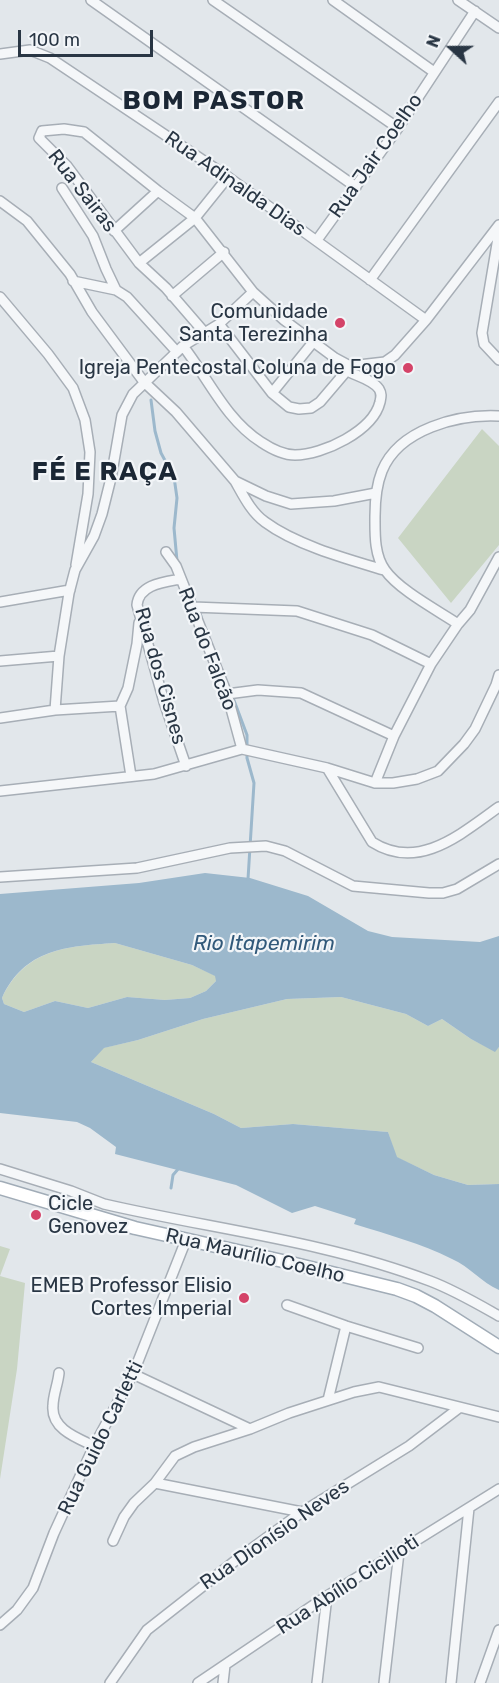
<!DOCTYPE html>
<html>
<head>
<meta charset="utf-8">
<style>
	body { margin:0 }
	#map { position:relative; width:499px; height:1683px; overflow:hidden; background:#e2e7eb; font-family:Rubik,sans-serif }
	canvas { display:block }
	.north { position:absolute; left:421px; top:18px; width:60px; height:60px; -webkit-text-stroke:4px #f2f5f8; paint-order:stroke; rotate:291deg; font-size:16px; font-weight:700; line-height:24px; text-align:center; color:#293644 }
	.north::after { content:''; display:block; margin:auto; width:21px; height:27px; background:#293644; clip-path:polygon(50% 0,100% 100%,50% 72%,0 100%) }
	.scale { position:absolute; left:18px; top:30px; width:135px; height:27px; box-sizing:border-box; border:3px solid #293644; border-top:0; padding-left:8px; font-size:18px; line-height:21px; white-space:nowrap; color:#293644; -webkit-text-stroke:4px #f2f5f8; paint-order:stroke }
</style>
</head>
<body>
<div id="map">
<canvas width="499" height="1683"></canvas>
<div class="north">N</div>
<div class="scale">100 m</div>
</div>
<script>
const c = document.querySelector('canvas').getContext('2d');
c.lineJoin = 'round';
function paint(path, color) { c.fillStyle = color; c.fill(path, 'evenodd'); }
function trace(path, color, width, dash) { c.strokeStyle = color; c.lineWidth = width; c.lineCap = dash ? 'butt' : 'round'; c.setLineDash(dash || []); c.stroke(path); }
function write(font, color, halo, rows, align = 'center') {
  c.font = font + ' Rubik,sans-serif'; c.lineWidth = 4.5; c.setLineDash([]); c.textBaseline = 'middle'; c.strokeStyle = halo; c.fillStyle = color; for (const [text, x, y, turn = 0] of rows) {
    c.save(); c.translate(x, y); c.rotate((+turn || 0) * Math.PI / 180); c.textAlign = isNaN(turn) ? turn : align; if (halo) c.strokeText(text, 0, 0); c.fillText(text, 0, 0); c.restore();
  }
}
const green = new Path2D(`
	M482,429L499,446V545L451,603L398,538Z
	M115,943L192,965L216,976V981L206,991L190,998L165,1000L127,997L88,1008L55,1001L24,1012L4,1004L2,998C25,949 67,946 115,943Z
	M341,997L406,1014L428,1026L442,1019L471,1039L495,1051L499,1047V1184L468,1185L434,1175L396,1157L388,1132L293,1124L241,1128L214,1114L91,1062L103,1048L138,1040L203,1019L287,999Z
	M0,1246L10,1249L0,1276L25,1283L17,1369L0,1479Z`);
const water = new Path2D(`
	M205,873L250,878L308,896L368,931L392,937L480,942L499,936V1047L495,1052L471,1039L442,1019L428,1026L406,1014L341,997L287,999L203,1019L138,1040L104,1048L91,1062L214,1114L241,1128L293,1124L388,1132L397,1157L434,1175L468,1185L499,1184V1290C481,1282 470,1267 452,1259C420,1243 389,1235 354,1224L356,1219L315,1206L292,1213L236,1185L115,1154L116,1147L90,1128L77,1122L0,1113V894L139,883ZM115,943L192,965L215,976L216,981L206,991L190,998L165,1000L127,997L88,1008L55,1001L24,1012L4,1004L2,998C24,949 67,946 115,943Z`);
const stream = new Path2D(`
	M151,400L155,431L161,453L174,477L177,498L174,528L177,561
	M192,595L201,616
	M232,695L247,735V758L254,783L248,879
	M171,1188L173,1175L179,1168`);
const minor = new Path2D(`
	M91,0L356,187
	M213,0L398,128
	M333,0L434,72
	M458,0L499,28
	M0,54L30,50L50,58L228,177L426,320
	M62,188L93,236L106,269L116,290
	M0,201L27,221L70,274L92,312L144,382L176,412L235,481L266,496L291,504L334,501L376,493
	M114,231L158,191
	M499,232L482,333L484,344L499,360
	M317,240L398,128L475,11
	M139,263L195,218L228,177
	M370,280L499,102
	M73,281L116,290L127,297L177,352
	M172,296L224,252
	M0,297L48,354L73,388L85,420L90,452L88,494L76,565
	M219,324L272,393L289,407L299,409L311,408L320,402L349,368
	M204,332L166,288L139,263L67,166L39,138L42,131L64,129L84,132L158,191L195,218L253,292L284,320L335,358L350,366L385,362L395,355L426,320L499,225
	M183,346C208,378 226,420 261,442C270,448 284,455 295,455C323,455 373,431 380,402C381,397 382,394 379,389C373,380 357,376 347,371
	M272,393L314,341
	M235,481C243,495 251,512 265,522C296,545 347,559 384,570
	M166,552L176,566L227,694L242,749
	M181,579C165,582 139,584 137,605L164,702L186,766
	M0,602L70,590
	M193,607L297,611L372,635L431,664
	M458,624C437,610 399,590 385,570C374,555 375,533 375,516C375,501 376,486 382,471C399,429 458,414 499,416
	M0,661L59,656
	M227,694L258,690L301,693L394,736
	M55,710L59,656L69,593L75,570L94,536L102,514L111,478L122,415L133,394L183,346L219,324L253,292
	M0,718L55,710L120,706
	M327,768L372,842C419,872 462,833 499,807
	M131,776L120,706L128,688L137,644L139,623
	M375,783L394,736L431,664L458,624L470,610L499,557
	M0,791L154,774L242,749L327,768L375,783H393L417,779L438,771L464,744L475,729L496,685L499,675
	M0,877L137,868L230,848L266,846L285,851L353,886L429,893H443L457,889L499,864
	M0,1169L71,1191L104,1204C212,1229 325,1241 430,1281C454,1290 476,1303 499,1316
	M287,1305L346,1326L418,1348
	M59,1373C58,1384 53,1395 53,1406C51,1429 77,1438 94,1446
	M133,1374L250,1429
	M328,1400L346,1326
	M155,1483L302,1512
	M113,1541L124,1517L134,1503L155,1483L175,1456L194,1447L250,1429L289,1413L354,1392L379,1387L499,1417
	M0,1625L17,1610L33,1588L54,1533L94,1446L133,1374L186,1240
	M110,1683L147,1630L240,1557L302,1512L409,1446L459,1408
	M198,1683L327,1596L499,1489
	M223,1683L225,1665
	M317,1683L327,1596
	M384,1683L399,1552
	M451,1683L469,1508
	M480,1683L499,1630`);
const major = new Path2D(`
	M0,1188L135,1228L287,1262L397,1289L416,1296L435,1306L499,1347`);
const markers = [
	[340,323,6,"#d44368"],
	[408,368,6,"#d44368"],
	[36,1215,6,"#d44368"],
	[244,1298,6,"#d44368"]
];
const streetNames = [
	["Rua Jair Coelho",376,156,-55],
	["Rua Adinalda Dias",235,184,35],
	["Rua Sairas",82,191,52],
	["Rua do Falcão",207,649,69],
	["Rua dos Cisnes",160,676,74],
	["Rua Maurílio Coelho",255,1256,13],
	["Rua Guido Carletti",101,1438,-64],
	["Rua Dionísio Neves",275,1535,-35],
	["Rua Abílio Cicilioti",348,1585,-33]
];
const poiNames = [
	["Comunidade",328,312],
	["Santa Terezinha",328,335],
	["Igreja Pentecostal Coluna de Fogo",396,368],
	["Cicle",48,1204,"left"],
	["Genovez",48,1227,"left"],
	["EMEB Professor Elisio",232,1286],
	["Cortes Imperial",232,1309]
];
const waterNames = [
	["Rio Itapemirim",264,944]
];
const districtNames = [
	["BOM PASTOR",214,101],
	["FÉ E RAÇA",105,472]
];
paint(green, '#c9d5c3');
paint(water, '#9cb8cc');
trace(stream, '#9cb8cc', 3);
trace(minor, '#a7aeb6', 12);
trace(major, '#a1acb7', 15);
trace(minor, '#f5f7f9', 9);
trace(major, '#fff', 12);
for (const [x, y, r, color] of markers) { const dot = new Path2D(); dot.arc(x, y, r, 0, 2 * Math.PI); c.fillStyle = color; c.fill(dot); trace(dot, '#f2f5f8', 2); }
write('20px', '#293644', '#f2f5f8', streetNames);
write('20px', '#293644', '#f2f5f8', poiNames, 'right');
write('italic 21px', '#31597a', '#f2f5f8', waterNames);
c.letterSpacing = '1.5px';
write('bold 26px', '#1b2735', '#f2f5f8', districtNames);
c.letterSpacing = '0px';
</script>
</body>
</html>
